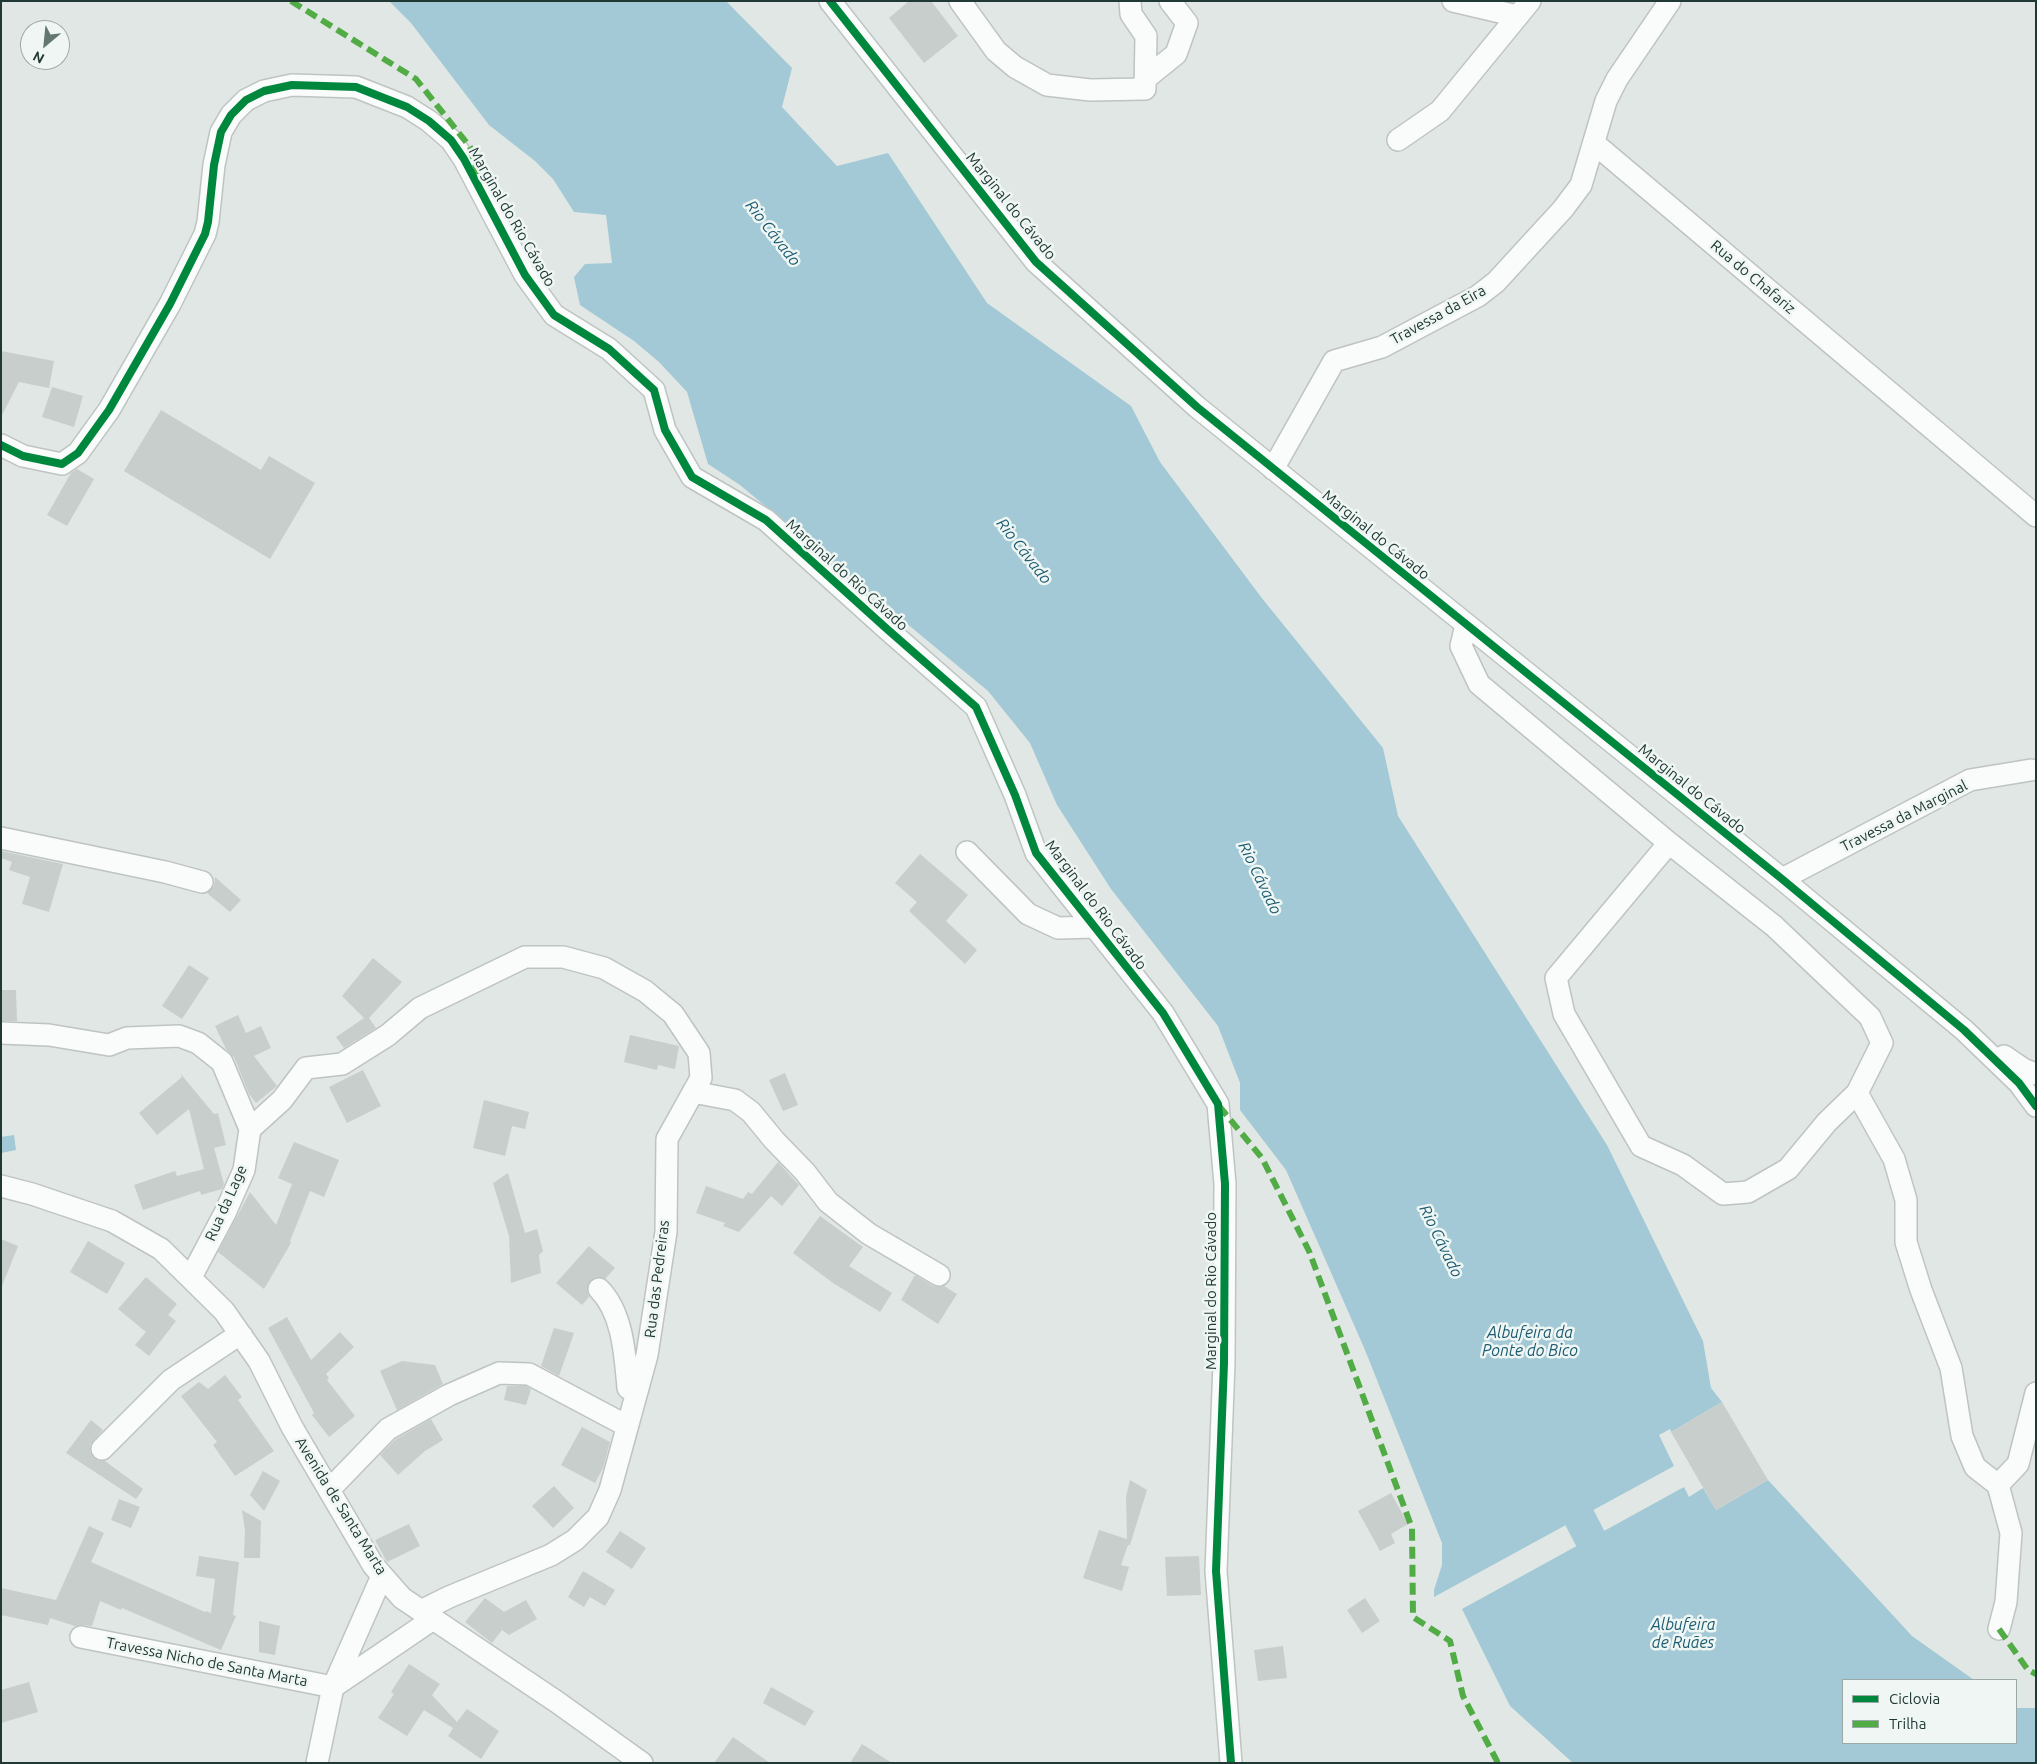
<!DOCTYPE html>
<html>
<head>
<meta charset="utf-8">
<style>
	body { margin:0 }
	#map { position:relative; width:2037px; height:1764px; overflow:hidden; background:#e1e7e5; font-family:Ubuntu,sans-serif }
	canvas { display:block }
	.frame { position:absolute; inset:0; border:2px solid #203934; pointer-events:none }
	.legend { position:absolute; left:1842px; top:1679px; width:175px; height:65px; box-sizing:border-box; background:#eff6f3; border:1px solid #9caaa7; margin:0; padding:6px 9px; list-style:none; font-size:15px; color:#203934 }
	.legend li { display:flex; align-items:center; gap:10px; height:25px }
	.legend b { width:25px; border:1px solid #9caaa7 }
	.north { position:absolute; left:20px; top:20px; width:50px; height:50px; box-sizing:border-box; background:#eff6f3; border:1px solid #9caaa7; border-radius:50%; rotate:208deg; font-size:14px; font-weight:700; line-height:20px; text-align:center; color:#203934 }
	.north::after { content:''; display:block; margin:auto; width:18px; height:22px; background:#647672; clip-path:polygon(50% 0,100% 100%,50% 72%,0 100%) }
</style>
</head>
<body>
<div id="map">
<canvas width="2037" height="1764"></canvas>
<div class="frame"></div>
<ul class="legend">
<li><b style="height:6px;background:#00873e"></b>Ciclovia</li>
<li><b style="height:6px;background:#52ac45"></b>Trilha</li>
</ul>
<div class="north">N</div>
</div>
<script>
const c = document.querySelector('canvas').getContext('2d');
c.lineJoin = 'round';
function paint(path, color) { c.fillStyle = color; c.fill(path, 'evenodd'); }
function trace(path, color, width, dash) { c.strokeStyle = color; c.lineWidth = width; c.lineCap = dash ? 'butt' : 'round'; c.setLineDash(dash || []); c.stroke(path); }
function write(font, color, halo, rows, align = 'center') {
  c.font = font + ' Ubuntu,sans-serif'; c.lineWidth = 5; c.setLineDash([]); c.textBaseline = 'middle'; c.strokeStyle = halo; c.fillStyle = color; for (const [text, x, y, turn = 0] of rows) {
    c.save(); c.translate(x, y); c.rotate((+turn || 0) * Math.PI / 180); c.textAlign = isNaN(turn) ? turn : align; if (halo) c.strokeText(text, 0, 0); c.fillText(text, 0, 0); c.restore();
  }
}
const water = new Path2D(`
	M389,1H726L792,68L782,107L837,166L888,153L987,303L1131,406L1160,462L1261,597L1383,748L1398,816L1607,1145L1703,1341L1711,1388L1722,1402L1671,1432L1670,1429L1659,1435L1674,1466L1434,1597V1590L1442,1565V1543L1365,1350L1286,1170L1240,1110V1083L1218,1026L1111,889L1057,805L1030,743L988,691L740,485L708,464L687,392L659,362L634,341L580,305L574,277L585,264L612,263L606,215L574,212L553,179L535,161L489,125L411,23Z
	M14,1135L16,1150L1,1153V1137Z
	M1768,1480L1912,1636L1974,1680H1843V1743H2016V1708H2036V1763H1573L1510,1706L1462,1609L1684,1487L1689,1497L1703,1488L1716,1510Z`);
const river = new Path2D(`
	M1560,1480L1590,1538L1617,1574`);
const building = new Path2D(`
	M909,1H931L958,36L924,63L889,18Z
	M1,351L54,361L49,388L19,382L1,417Z
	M52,387L83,396L74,427L42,417Z
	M161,410L261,470L269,456L315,483L270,559L124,471Z
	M77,469L94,479L67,526L47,515L71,473Z
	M1,851L63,864L49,912L22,904L30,877L9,870L12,862L1,858Z
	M920,854L968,895L946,921L977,950L965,964L909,911L917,902L895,883Z
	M215,877L241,900L230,912L207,893L214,886Z
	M373,958L402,982L369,1018L376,1028L344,1048L336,1037L364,1018L342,996Z
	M189,965L209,978L182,1019L162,1006Z
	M1,990H16L17,1021H1Z
	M238,1015L246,1033L261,1026L271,1048L254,1056L277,1086L256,1103L249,1094L234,1057L226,1049L215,1026Z
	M630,1035L679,1046L675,1069L658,1065L657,1070L624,1062Z
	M363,1070L381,1106L347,1123L329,1087Z
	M180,1073L214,1114L218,1113L226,1145L214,1148L224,1184L222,1189L201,1195L200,1191L143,1210L134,1185L175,1171L177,1176L204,1169L189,1109L157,1135L139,1113L182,1077Z
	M785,1073L798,1105L783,1111L769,1080Z
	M484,1100L529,1112L525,1129L512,1126L505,1156L473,1148Z
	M294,1142L339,1160L324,1197L310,1191L290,1241L291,1243L264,1289L218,1252L250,1192L276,1225L292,1184L278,1178Z
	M778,1162L799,1185L782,1206L771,1196L739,1232L723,1226L725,1223L696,1213L706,1186L743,1199L748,1192L752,1194Z
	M508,1173L525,1233L537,1229L543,1251L539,1255L541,1273L511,1283L509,1236L493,1183Z
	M820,1216L863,1247L849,1266L892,1293L880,1312L833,1283L793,1253Z
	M1,1239L18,1246L2,1286H1Z
	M88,1241L125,1263L107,1294L70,1272Z
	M589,1246L615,1268L605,1279L597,1277L591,1280L587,1291L589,1297L582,1305L556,1283Z
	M915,1275L933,1286L938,1287L944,1286L957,1294L938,1324L901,1300Z
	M146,1277L177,1304L168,1315L176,1321L149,1356L135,1345L146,1332L118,1309Z
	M287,1317L311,1360L340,1332L354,1347L326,1374L329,1378L327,1380L355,1416L329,1437L312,1415L314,1413L268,1328Z
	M554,1328L574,1333L559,1376L541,1366Z
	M402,1361L435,1365L443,1384L397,1410L380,1371Z
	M225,1375L242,1397L238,1400L274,1451L235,1476L213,1445L217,1442L181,1396L199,1382L208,1389Z
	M507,1386H526L531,1389L526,1405L504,1400Z
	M1722,1402L1768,1480L1716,1510L1671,1432Z
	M431,1419L443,1440L425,1451L398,1475L380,1455L396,1439Z
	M91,1420L103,1430L90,1445V1452L93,1457L98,1461H105L143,1489L136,1499L66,1453Z
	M582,1427L610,1442L603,1468L595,1483L561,1465Z
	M263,1471L280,1481L264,1511L250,1495Z
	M1130,1480L1147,1490L1130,1545H1128L1121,1565L1129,1567L1122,1591L1083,1578L1099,1530L1127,1539L1126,1497Z
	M554,1486L574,1508L553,1528L532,1506Z
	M1391,1493L1408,1524L1391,1534L1395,1543L1380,1551L1358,1511Z
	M119,1499L140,1507L131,1528L111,1520Z
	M242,1510L261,1521L260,1558H244L245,1531Z
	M409,1524L420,1546L387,1562L375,1540Z
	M89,1526L104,1533L91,1562L205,1612L206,1611L211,1613L215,1579L196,1576L199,1556L239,1562L233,1615L236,1616L221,1650L122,1608L121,1610L100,1601L92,1626L83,1625L75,1626L50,1618L48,1625L1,1615V1588L56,1600Z
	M620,1531L646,1548L632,1569L606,1552Z
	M1199,1556L1201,1595L1167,1596L1165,1557Z
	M583,1571L615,1590L605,1606L590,1597L584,1607L568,1597Z
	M485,1598L504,1612L526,1600L537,1619L509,1635L502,1630L492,1643L465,1622Z
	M1365,1598L1380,1621L1362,1633L1347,1610Z
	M259,1621L280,1626L275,1655L259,1652Z
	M1283,1646L1287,1678L1258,1681L1254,1650Z
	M409,1664L440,1684L432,1695L457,1722L467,1709L499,1731L481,1759L448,1736L453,1728L424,1710L407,1736L378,1718L394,1694L391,1692Z
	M29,1682L38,1712L1,1723V1690Z
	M771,1687L814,1711L805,1726L763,1703Z
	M733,1737L770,1763H714Z
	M862,1744L892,1763H850Z`);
const minor = new Path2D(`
	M830,1L1036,262L1197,407L1782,879L1964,1030L2019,1083L2036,1106
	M960,1L996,51L1015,67L1047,85L1090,90L1145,89L1146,36L1131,14L1130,1
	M1453,1L1517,16
	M1145,79L1176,54L1187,23L1170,1
	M1398,140L1440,111L1530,1
	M1595,144L2036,516
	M1,445L23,456L62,464L78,453L109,410L170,304L205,234L208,222L214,165L221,132L231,115L246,100L264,91L292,85L356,87L407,107L429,121L451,140L464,159L525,275L554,315L609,349L654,390L665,430L692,477L766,520L887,629L976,707L1015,795L1036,853L1163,1013L1218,1104L1225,1184L1224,1363L1216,1571L1231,1763
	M1273,469L1334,361L1382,347L1478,296L1496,282L1563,209L1581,185L1606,101L1617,79L1670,1
	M1466,625L1461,646L1479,684L1669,843L1774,926L1870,1017L1882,1043L1857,1093L1894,1159L1906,1200V1242L1921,1290L1951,1368L1962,1436L1975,1467L1998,1485
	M1,838L165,872L202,882
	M1669,843L1556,978L1564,1014L1641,1146L1683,1165L1723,1194L1748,1192L1788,1169L1827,1122L1857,1093
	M967,852L1028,914L1058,928L1094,927
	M1782,879L1970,780L2031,770
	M1,1033L49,1035L109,1045L127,1038L179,1036L198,1043L222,1062L250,1129L244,1170L225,1213L191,1277
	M2004,1056L2023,1069L2036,1074
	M693,1092L735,1100L751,1112L774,1140L805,1172L828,1202L869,1234L939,1275
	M250,1129L282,1100L306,1068L342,1064L388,1035L420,1008L525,957H563L604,968L645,991L673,1014L699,1053L701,1078L667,1139L666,1232L647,1355L610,1490L598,1517L575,1540L551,1555L449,1597L421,1611
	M1,1186L32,1194L112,1221L161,1249L224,1311L259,1361L292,1427L373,1565L402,1598L557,1702L642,1763
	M599,1289C623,1313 625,1355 628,1388L638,1389
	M102,1449L171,1380L234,1338L242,1336
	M329,1490L388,1429L449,1395L499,1373L529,1374L627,1426
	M382,1576L333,1687L433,1619
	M1999,1629L2006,1602L2011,1533L1998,1485L2018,1464L2036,1393
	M81,1637L333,1687L317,1763`);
const quiet = new Path2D(`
	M291,1L416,79L470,147L478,174
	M1219,1106L1262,1158L1309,1251L1412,1528L1413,1617L1450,1641L1463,1696L1498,1763
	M1999,1629L2028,1670L2036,1674`);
const cycleway = new Path2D(`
	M830,1L1036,262L1197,407L1782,879L1964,1030L2019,1083L2036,1106
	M1,445L23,456L62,464L78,453L109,410L170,304L205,234L208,222L214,165L221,132L231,115L246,100L264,91L292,85L356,87L407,107L429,121L451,140L464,159L525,275L554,315L609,349L654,390L665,430L692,477L766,520L887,629L976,707L1015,795L1036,853L1163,1013L1218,1104L1225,1184L1224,1363L1216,1571L1231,1763`);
const streetNames = [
	["Marginal do Cávado",1011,206,51],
	["Marginal do Rio Cávado",512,217,60],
	["Rua do Chafariz",1753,277,40],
	["Travessa da Eira",1438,315,-29],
	["Marginal do Cávado",1376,535,39],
	["Marginal do Rio Cávado",847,575,42],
	["Marginal do Cávado",1692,789,39],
	["Travessa da Marginal",1904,816,-27],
	["Marginal do Rio Cávado",1096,905,53],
	["Rua da Lage",226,1203,-66],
	["Rua das Pedreiras",657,1279,-83],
	["Marginal do Rio Cávado",1211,1291,-90],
	["Avenida de Santa Marta",341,1506,58],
	["Travessa Nicho de Santa Marta",207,1662,11]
];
const waterNames = [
	["Rio Cávado",773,233,52],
	["Rio Cávado",1024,551,52],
	["Rio Cávado",1260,878,64],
	["Rio Cávado",1441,1241,64],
	["Albufeira da",1530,1333],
	["Ponte do Bico",1530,1351],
	["Albufeira",1683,1625],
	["de Ruães",1683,1643]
];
paint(water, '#a2c9d5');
trace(river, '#a2c9d5', 32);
paint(building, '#c8cecc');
trace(minor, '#bec4c2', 24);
trace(minor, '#fafbfb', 21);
trace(quiet, '#52ac45', 6, [12, 6]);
trace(cycleway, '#00873e', 8);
write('15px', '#203934', '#eff6f3', streetNames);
write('italic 16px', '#1c5c72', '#eff6f3', waterNames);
</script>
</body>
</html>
